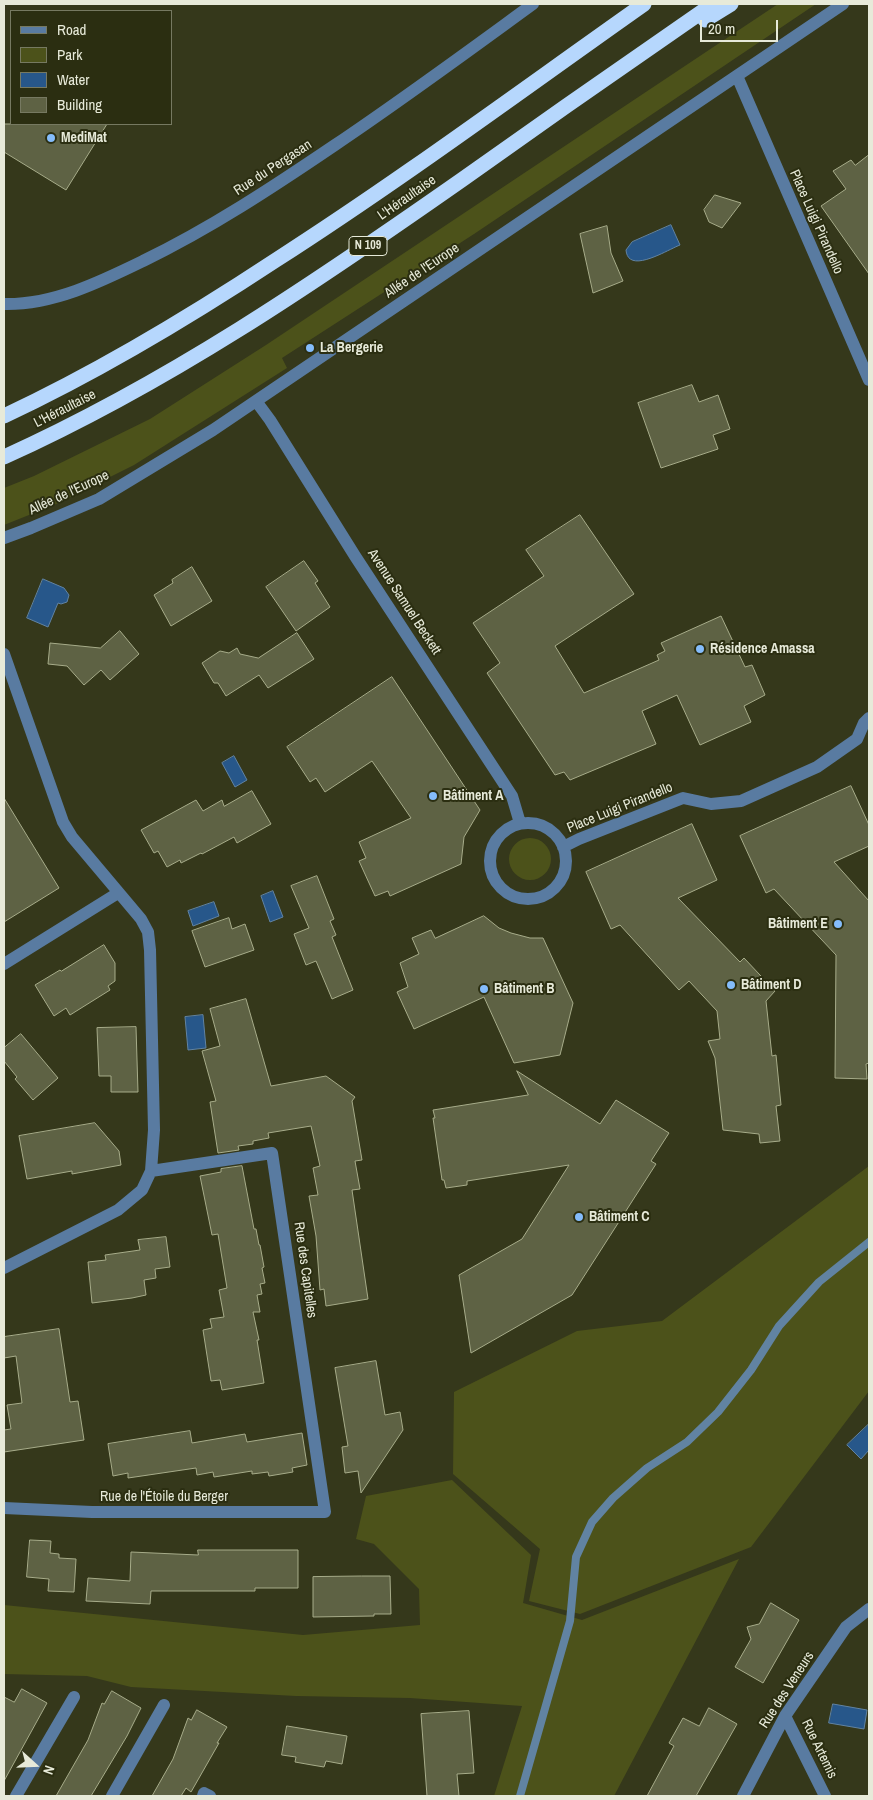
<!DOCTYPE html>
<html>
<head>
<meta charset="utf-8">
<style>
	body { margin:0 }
	#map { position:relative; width:873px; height:1800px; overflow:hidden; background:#35381b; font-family:"Archivo Narrow",sans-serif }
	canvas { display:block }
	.frame { position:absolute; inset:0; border:5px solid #e7ead9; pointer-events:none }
	.legend { position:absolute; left:10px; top:10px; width:162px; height:115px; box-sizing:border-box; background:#2b2e11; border:1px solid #767961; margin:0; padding:6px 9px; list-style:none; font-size:15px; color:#e7ead9 }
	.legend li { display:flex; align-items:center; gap:10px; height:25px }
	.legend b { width:25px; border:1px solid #767961 }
	.north { position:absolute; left:10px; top:1740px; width:50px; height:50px; -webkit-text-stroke:4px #2b2e11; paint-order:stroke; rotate:110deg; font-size:14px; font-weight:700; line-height:20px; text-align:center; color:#e7ead9 }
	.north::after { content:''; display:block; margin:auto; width:18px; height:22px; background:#e7ead9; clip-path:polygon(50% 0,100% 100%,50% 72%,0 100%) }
	.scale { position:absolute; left:700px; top:20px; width:78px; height:22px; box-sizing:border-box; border:2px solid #e7ead9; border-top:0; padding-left:6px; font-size:15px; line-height:18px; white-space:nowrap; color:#e7ead9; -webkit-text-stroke:4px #2b2e11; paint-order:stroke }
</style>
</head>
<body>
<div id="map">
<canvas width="873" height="1800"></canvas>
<div class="frame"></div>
<ul class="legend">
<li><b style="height:6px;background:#597ba1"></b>Road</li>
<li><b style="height:14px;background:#4c521a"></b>Park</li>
<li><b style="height:14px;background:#27578a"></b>Water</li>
<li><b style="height:14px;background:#5e6244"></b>Building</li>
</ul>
<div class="north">N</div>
<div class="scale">20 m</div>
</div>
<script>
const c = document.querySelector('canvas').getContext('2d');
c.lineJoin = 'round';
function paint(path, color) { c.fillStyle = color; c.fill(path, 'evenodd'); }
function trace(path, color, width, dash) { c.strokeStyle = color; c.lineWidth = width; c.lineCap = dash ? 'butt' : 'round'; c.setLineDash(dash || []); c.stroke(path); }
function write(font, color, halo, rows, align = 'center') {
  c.font = font + ' "Archivo Narrow",sans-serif'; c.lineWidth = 4; c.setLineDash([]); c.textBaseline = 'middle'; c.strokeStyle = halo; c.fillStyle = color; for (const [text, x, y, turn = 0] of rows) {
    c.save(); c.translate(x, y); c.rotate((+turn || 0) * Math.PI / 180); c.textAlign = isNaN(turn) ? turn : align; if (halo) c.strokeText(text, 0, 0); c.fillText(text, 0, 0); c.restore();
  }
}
const green = new Path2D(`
	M778,4H816L474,234L282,358L287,368L134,465L54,505L4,525V488L34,476L150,419L266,345Z
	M509 859a21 21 0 1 1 42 0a21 21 0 1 1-42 0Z
	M869,1166V1391L751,1547L580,1614L529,1601L540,1549L453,1474L454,1392L577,1331L662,1321Z
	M452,1480L531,1555L523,1603L582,1620L739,1559L614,1796H494L522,1706L410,1698L296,1696L131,1687L87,1676L4,1674V1605L303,1635L420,1625L419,1589L374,1544L356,1539L366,1496Z`);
const water = new Path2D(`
	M671,225L680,245C667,250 628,275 626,250L632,242Z
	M43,579L64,588L69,595L67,602L61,604L58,603L48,627L27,618Z
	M234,756L247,780L235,787L222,763Z
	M273,891L283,917L270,922L261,896Z
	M214,902L219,916L193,926L188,911Z
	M203,1015L206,1048L188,1050L185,1017Z
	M868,1425L869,1427V1450L861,1459L847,1445Z
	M833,1704L867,1710L864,1729L829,1723Z`);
const stream = new Path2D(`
	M520,1796L570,1621L576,1557L592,1522L613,1498L647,1468L687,1442L718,1412L751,1370L779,1326L819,1282L869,1242`);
const building = new Path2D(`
	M4,124H107L66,190L4,152Z
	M869,155V274L821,206L846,189L833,171L851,160L855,165Z
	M715,195L741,203L722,228L709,222L704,210Z
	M607,226L611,253L623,281L593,293L580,234Z
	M692,385L699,402L718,395L730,429L713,435L718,449L661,468L638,403Z
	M580,515L634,594L555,646L584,693L659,660L657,655L665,651L661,643L721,616L745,667L752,665L765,695L744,706L751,722L700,745L677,695L642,711L656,744L570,780L564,772L555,775L487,673L500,663L473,623L544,576L526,550Z
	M304,561L318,581L315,583L330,607L296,631L266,587Z
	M192,567L212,601L171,626L154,595L173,583L172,580Z
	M120,631L139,654L110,680L101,670L84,685L67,666L48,664L50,643L100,648Z
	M297,633L314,659L268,688L259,675L226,696L218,683H214L202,663L220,651L229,653L237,648L240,654L258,658Z
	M392,677L480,810L464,837L461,864L390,896L388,891L375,896L359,861L366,858L359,842L411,818L372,761L325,792L316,778L310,782L287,747Z
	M851,786L869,825V846L834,862L869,901V1063L866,1064L867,1079L835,1078L836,955L774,889L766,893L740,836Z
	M252,791L271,824L237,843L234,837L202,854L201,853L181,863L180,860L167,867L158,851L154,853L141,830L196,800L203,811L222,800L224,806Z
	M4,798L59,888L4,922Z
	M692,824L717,880L678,898L740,962L744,958L775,991L766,1001L772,1056L776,1055L781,1105L776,1106L780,1141L760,1143L759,1134L723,1130L715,1058L708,1041L720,1039L717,1011L689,981L679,990L620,925L611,929L586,872Z
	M317,876L334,919L330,921L336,935L332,937L353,990L332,999L316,961L306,965L294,934L309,928L291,886Z
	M484,916L499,928L511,933L530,938H543L573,1003L560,1055L514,1063L484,997L414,1029L397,992L408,987L400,963L419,954L412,938L431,930L435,938Z
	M229,918L232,929L245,924L254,950L205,967L192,931Z
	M104,945L115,963V981L108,986L110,990L70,1015L66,1008L54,1016L35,985L60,970L61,971Z
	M246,999L271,1086L326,1076L355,1097L352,1101L362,1160L355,1161L360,1189L352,1190L368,1299L326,1306L324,1289L320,1290L316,1236L309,1196L318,1195L313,1168L320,1166L311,1126L268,1133L269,1138L253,1141V1144L238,1146L239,1150L218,1153L210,1102L216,1101L202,1051L220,1046L210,1009Z
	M136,1027L138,1092H111V1076H99L97,1028Z
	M21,1034L58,1078L33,1100L15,1079L17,1077L4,1061V1048Z
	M517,1071L600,1124L616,1100L669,1133L651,1161L656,1164L572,1295L471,1353L459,1275L522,1239L569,1165L467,1181V1185L446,1188L444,1180H442L433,1118H435L433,1110L528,1095Z
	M95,1123L119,1151L121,1165L72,1174V1171L27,1179L19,1136Z
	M242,1166L254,1229H256L259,1245H260L264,1267L262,1268L265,1283L260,1284L262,1294L257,1295L260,1312H253L259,1340H257L264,1383L222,1390L220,1380L211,1381L203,1330L212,1328L210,1319L224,1317L219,1290L227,1288L218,1234L212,1235L200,1176L221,1172V1169Z
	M166,1237L170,1267L155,1269L156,1278L144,1280L146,1295L132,1298L92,1303L88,1262L106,1260L105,1255L140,1250L138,1240Z
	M59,1329L70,1402L78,1401L84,1440L4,1452V1430L11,1429L7,1405L22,1403L16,1356L4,1358V1337Z
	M376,1361L385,1415L400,1412L403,1430L361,1493L358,1471L345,1473L342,1447L348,1446L335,1368Z
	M190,1431L192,1443L245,1434L247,1442L302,1433L307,1465L292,1468L293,1472L269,1476L268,1472L252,1474V1471L214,1477L213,1472L197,1475L196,1468L128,1478V1473L113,1476L108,1444Z
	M30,1540L51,1541L50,1553L59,1554V1558L76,1559L74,1592L48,1591L49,1579L27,1577Z
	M198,1550H298V1588H255V1591H151L150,1604L86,1601L88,1578L130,1581L131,1552L198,1555Z
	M362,1576H390L391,1614H374V1616L313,1617V1577Z
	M771,1603L799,1620L763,1683L735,1667L751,1639L747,1627L759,1624Z
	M22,1689L47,1703L4,1781V1697L14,1702Z
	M112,1691L141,1708L127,1736L91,1796H56L88,1740L102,1703L104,1704Z
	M709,1708L737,1724L696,1796H647L674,1746L669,1743L683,1718L699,1726Z
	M197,1710L227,1727L217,1743H219L191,1792L186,1788L181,1796H152L173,1759L188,1718L191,1720Z
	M469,1711L474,1773L457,1774L459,1796H427L421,1714Z
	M287,1726L347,1736L342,1764L326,1761L324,1767L312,1765L295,1762L296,1757L282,1755Z`);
const minor = new Path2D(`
	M737,76L869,380
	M4,304C53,305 100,282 143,261C211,228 273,187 335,145C402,100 467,52 533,4
	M256,401L270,420L355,556L512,796L520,823
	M4,538L31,528L99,499L213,430L843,4
	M4,654L63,822L72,837L141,919L148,932L150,950L154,1130L151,1171L142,1190L118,1210L4,1268
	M490 861a38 38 0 1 1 76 0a38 38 0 1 1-76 0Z
	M563,847L579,839L683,798L711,804L741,801L817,767L857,739L864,723L869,718
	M4,964L118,893
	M4,1508L92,1512H325L272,1153L151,1171
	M785,1716L825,1796
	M16,1796L74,1697
	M112,1796L164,1705
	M203,1796L204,1793L210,1796
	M743,1796L785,1716L846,1627L869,1609`);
const highway = new Path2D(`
	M705,20L731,4
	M4,416C100,371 188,318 276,260C402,179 522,90 644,4
	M4,457C168,383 316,282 463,179C546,120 629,62 713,4`);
const markers = [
	[51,138,5,"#84bcfb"],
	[310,348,5,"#84bcfb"],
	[700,649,5,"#84bcfb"],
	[433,796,5,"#84bcfb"],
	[838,924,5,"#84bcfb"],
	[731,985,5,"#84bcfb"],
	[484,989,5,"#84bcfb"],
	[579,1217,5,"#84bcfb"]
];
const shields = [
	[368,246,38]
];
const shieldNames = [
	["N 109",368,246]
];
const poiNames = [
	["MediMat",61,138],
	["La Bergerie",320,348],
	["Résidence Amassa",710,649],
	["Bâtiment A",443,796],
	["Bâtiment E",828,924,"right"],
	["Bâtiment D",741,985],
	["Bâtiment B",494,989],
	["Bâtiment C",589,1217]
];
const streetNames = [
	["Rue du Pergasan",273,168,-33],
	["L'Héraultaise",407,198,-35],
	["Place Luigi Pirandello",816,222,66],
	["Allée de l'Europe",422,271,-34],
	["L'Héraultaise",65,409,-27],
	["Allée de l'Europe",69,493,-25],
	["Avenue Samuel Beckett",404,602,57],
	["Place Luigi Pirandello",620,808,-22],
	["Rue des Capitelles",305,1270,82],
	["Rue de l'Étoile du Berger",164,1497],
	["Rue des Veneurs",787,1690,-57],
	["Rue Artemis",819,1749,64]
];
paint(green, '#4c521a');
paint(water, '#27578a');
trace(water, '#6183a2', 1);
trace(stream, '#6183a2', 8);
paint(building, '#5e6244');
trace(building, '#a7ac8a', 1);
trace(minor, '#597ba1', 12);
trace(highway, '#b6d7fd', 15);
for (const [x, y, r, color] of markers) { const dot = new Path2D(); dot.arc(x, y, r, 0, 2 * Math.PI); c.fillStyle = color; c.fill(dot); trace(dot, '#2b2e11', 2); }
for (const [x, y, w] of shields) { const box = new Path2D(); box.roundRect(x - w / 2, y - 9.5, w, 19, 4); c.fillStyle = '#2b2e11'; c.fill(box); trace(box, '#e7ead9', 1); }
write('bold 12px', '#e7ead9', null, shieldNames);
write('bold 14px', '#e7ead9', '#2b2e11', poiNames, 'left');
write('14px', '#e7ead9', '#2b2e11', streetNames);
</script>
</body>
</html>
